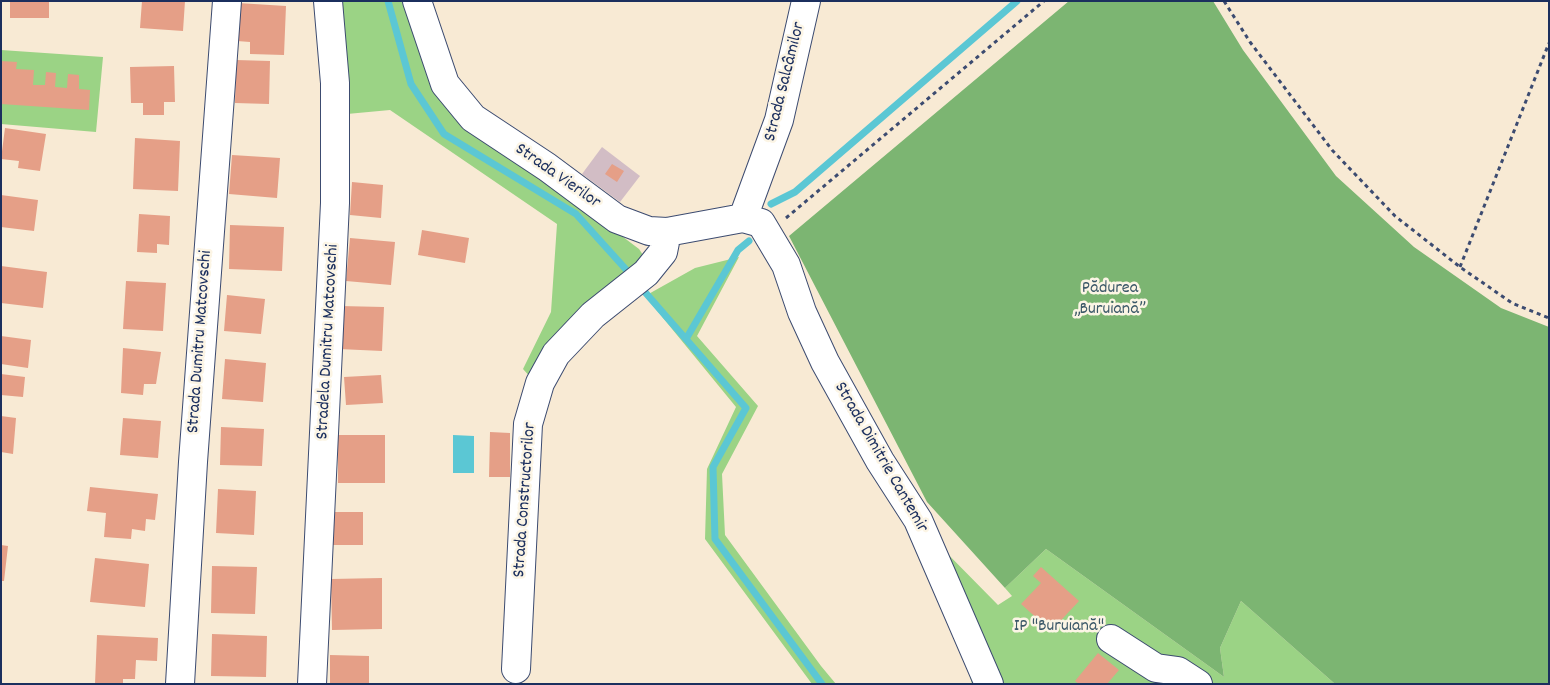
<!DOCTYPE html>
<html>
<head>
<meta charset="utf-8">
<style>
	body { margin:0 }
	#map { position:relative; width:1550px; height:685px; overflow:hidden; background:#f8ead4; font-family:Dekko,sans-serif }
	canvas { display:block }
	.frame { position:absolute; inset:0; border:2px solid #1b2f5e; pointer-events:none }
</style>
</head>
<body>
<div id="map">
<canvas width="1550" height="685"></canvas>
<div class="frame"></div>
</div>
<script>
const c = document.querySelector('canvas').getContext('2d');
c.lineJoin = 'round';
function paint(path, color) { c.fillStyle = color; c.fill(path, 'evenodd'); }
function trace(path, color, width, dash) { c.strokeStyle = color; c.lineWidth = width; c.lineCap = dash ? 'butt' : 'round'; c.setLineDash(dash || []); c.stroke(path); }
function write(font, color, halo, rows, align = 'center') {
  c.font = font + ' Dekko,sans-serif'; c.lineWidth = 5; c.setLineDash([]); c.textBaseline = 'middle'; c.strokeStyle = halo; c.fillStyle = color; for (const [text, x, y, turn = 0] of rows) {
    c.save(); c.translate(x, y); c.rotate((+turn || 0) * Math.PI / 180); c.textAlign = isNaN(turn) ? turn : align; if (halo) c.strokeText(text, 0, 0); c.fillText(text, 0, 0); c.restore();
  }
}
const industrial = new Path2D(`
	M602,147L640,176L620,202L582,174Z`);
const green = new Path2D(`
	M339,1H402L435,94L465,130L574,200L639,249L645,258L532,379L523,369L551,312L557,224L390,110L347,114Z
	M1,50L103,57L96,132L1,124Z
	M739,257L697,336L758,406L722,474L725,535L821,666L836,684H812L705,539L707,469L736,407L645,296L695,268Z
	M933,539L998,605L1012,596L1005,588L1046,549L1224,677L1220,648L1241,601L1335,684H972Z`);
const forest = new Path2D(`
	M1069,1H1213L1243,50L1336,176L1414,247L1501,308L1549,327V684H1335L1241,601L1220,648L1224,677L1046,549L1005,588L927,502L789,236Z`);
const water = new Path2D(`
	M453,435L474,436V473H453Z`);
const stream = new Path2D(`
	M388,1L411,84L444,134L576,214L631,275
	M771,204L795,192L1017,1
	M644,291L746,408L713,467L715,539L822,684
	M686,339L738,250L749,241`);
const building = new Path2D(`
	M10,1H49V18H10Z
	M142,1H185L183,31L140,28Z
	M238,3L286,6L284,55L250,54V42L237,41Z
	M236,60L270,61L269,104L235,103Z
	M1,61L17,62L16,69L34,70L33,85H45L46,72L56,73L55,87L67,88L68,74L79,75V89L90,90L89,110L1,104Z
	M174,66L175,102H164V115H143V103H131L130,67Z
	M5,128L46,134L40,171L18,168L19,161L1,159Z
	M135,138L180,141L178,191L133,189Z
	M232,155L280,158L277,198L229,194Z
	M612,164L624,171L617,182L605,174Z
	M352,182L383,185L381,218L350,215Z
	M1,195L38,200L34,231L1,227Z
	M139,214L170,216L169,245L157,244V253L137,252Z
	M230,225L284,227L282,271L229,269Z
	M422,230L469,238L465,263L418,255Z
	M350,238L395,242L391,285L346,281Z
	M1,266L47,272L43,308L1,303Z
	M126,281L166,283L163,331L123,329Z
	M227,295L265,299L261,334L224,331Z
	M340,306L384,307L382,351L339,349Z
	M1,336L31,340L28,368L1,364Z
	M123,348L161,352L156,384H144L143,395L121,393Z
	M225,359L266,363L263,402L222,399Z
	M1,374L25,377L23,397L1,395Z
	M381,375L383,403L346,405L344,377Z
	M1,416L16,418L13,454L1,452Z
	M123,418L161,421L158,458L120,455Z
	M221,427L264,429L262,466L220,465Z
	M490,432L510,433V477H489Z
	M338,435H385V483H338Z
	M90,487L158,494L155,520L146,519L145,531L132,529L131,539L104,537L106,513L87,511Z
	M218,489L256,491L254,535L216,533Z
	M331,512H363V545H331Z
	M1,545L8,546L4,581H1Z
	M95,558L149,564L145,607L90,602Z
	M212,566L257,567L255,614L211,613Z
	M1041,567L1079,601L1051,631L1021,604L1041,583L1033,576Z
	M382,578V629L332,630L331,579Z
	M212,634L267,636L266,677L211,676Z
	M97,635L158,638L157,661L136,660L135,679H123V684H95Z
	M1098,653L1119,670L1107,684H1079L1075,681Z
	M330,655L369,656V684H330Z`);
const path = new Path2D(`
	M1224,1L1250,42L1332,150L1395,216L1460,267L1512,303L1549,318
	M786,218L1044,1
	M1460,267L1549,43`);
const minor = new Path2D(`
	M417,1L445,84L473,118L547,167L617,219L649,231L667,232L743,218L761,223L786,265L802,312L825,362L880,461L918,520L989,684
	M743,218L779,120L806,1
	M1111,639L1156,668L1178,671L1198,684
	M516,669L528,424L540,383L556,354L593,315L646,273L663,252L667,232
	M180,684L193,462L227,1
	M312,684L335,203V83L328,1`);
const streetNames = [
	["Strada Salcâmilor",786,82,-76],
	["Strada Vierilor",557,177,35],
	["Strada Dumitru Matcovschi",201,342,-86],
	["Stradela Dumitru Matcovschi",329,342,-87],
	["Strada Dimitrie Cantemir",880,458,60],
	["Strada Constructorilor",526,500,-86]
];
const parkNames = [
	["Pădurea",1110,290],
	["„Buruiană”",1110,311],
	["IP \"Buruiană\"",1059,628]
];
paint(industrial, '#d2bdc5');
paint(green, '#9bd385');
paint(forest, '#7cb572');
paint(water, '#5bc7d4');
trace(stream, '#5bc7d4', 7);
paint(building, '#e59f87');
trace(minor, '#3c4b70', 30);
trace(path, '#3c4b70', 3, [4, 4]);
trace(minor, '#fff', 28);
write('18px', '#1b2f5e', '#fcf5e5', streetNames);
write('18px', '#3b5868', '#fcf5e5', parkNames);
</script>
</body>
</html>
